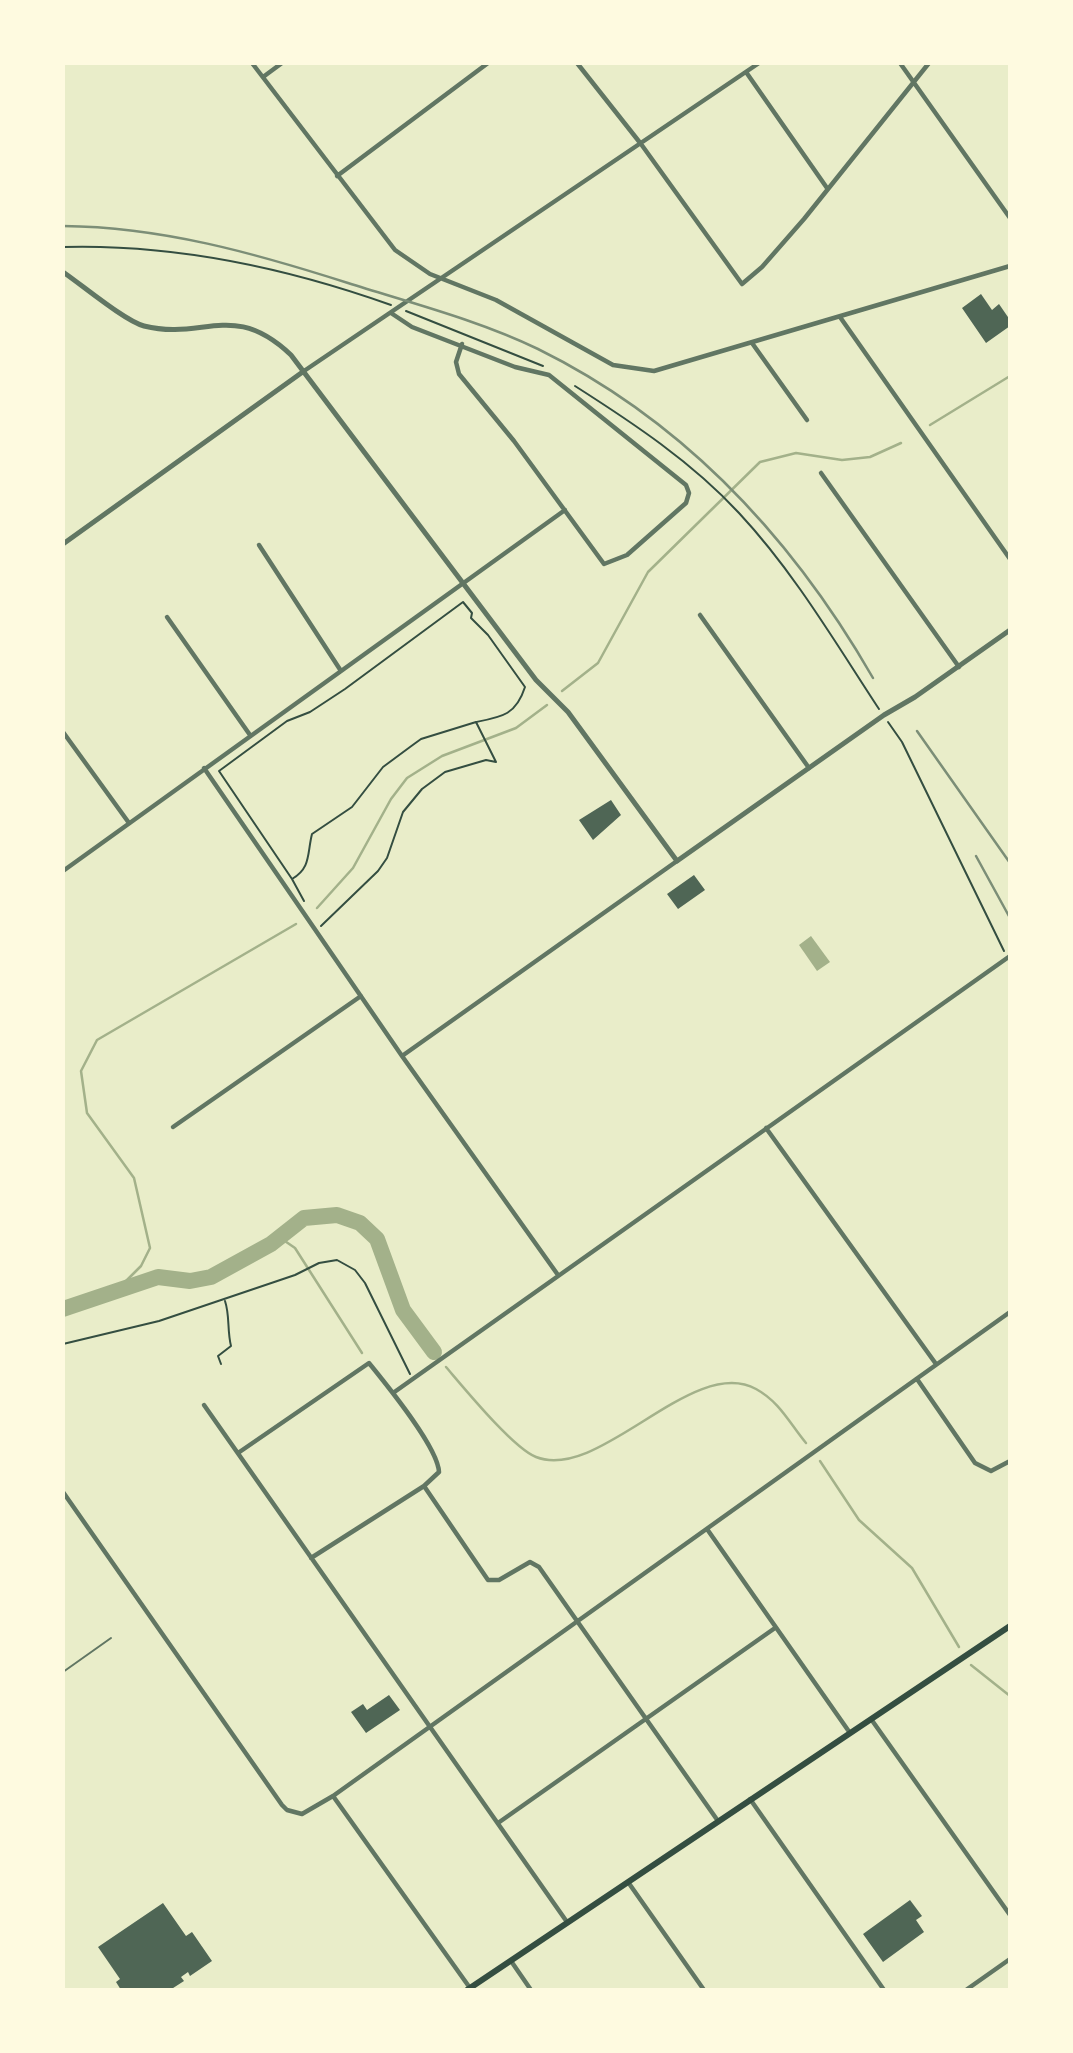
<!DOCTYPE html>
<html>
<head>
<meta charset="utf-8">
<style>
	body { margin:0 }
	#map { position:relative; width:1073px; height:2053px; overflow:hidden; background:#e9edc9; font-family:Helvetica,sans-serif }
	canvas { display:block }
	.frame { position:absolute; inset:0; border:65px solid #fefae0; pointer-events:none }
</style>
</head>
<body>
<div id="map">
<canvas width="1073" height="2053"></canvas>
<div class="frame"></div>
</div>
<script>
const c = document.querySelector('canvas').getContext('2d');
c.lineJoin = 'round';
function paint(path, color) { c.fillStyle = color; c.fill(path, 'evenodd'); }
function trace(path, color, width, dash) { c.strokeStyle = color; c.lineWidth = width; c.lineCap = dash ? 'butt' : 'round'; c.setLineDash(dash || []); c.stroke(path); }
const water = new Path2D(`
	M811,936L830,962L817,971L799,945Z`);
const stream = new Path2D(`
	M930,425L1010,376
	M562,691L598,663L648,572L760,462L796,453L842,460L870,457L901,443
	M317,908L353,868L391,799L407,778L442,756L516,728L547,705
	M279,1237L295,1248L362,1353
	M116,1291L141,1266L150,1248L134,1178L87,1113L81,1071L97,1040L296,924
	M446,1367C464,1388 513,1448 536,1457C600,1482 693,1354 756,1389C780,1402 790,1424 806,1443
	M820,1461L859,1520L912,1568L959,1647
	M971,1665L1010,1696`);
const river = new Path2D(`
	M63,1309L158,1277L190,1281L211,1277L271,1244L304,1218L337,1215L360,1223L377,1239L403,1310L434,1352`);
const building = new Path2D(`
	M981,294L992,310L999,304L1010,320V326L986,343L962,308Z
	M611,800L621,815L593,840L579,820Z
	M694,875L705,890L678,909L667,894Z
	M389,1695L400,1710L366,1733L351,1712L363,1704L367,1710Z
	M910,1900L922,1916L916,1920L924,1932L883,1962L863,1934Z
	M163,1903L186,1936L192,1932L212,1961L190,1976L188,1972L181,1977L184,1981L170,1990H121L116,1982L120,1979L98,1947Z`);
const path = new Path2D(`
	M63,247C174,244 287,268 391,305
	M406,311L543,366
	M575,386C633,423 692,462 739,513C794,572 835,642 879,709
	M888,722L902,742L1004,951
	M292,879L219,771L287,721L310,712L345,689L463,602L472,613L471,618L488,635L525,687C516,715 502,717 476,722L496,762L486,760L445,772L422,789L403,812L387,858L378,871L321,926
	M304,901L292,879C311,868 307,854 312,834L352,807L383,767L410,747L421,739L476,722
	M63,1344L159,1321L295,1275L319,1263L337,1260L355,1270L365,1283L410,1374
	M221,1364L218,1356L231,1346C227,1330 230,1316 225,1301`);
const service = new Path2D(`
	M63,1672L111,1638`);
const minor = new Path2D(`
	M252,63L395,250L430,274L496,300L613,365L654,371L1010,266
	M577,63L641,144L742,284L762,267L804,219L929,63
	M900,63L1010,218
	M746,72L827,188
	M263,77L282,63
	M337,176L488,63
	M391,313L412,327L515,367L549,375L686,485L689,493L686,503L627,555L604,564L514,441L459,374L456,362L462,344
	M840,317L1010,559
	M752,343L807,420
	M304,371L759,63
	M821,473L959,667
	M259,545L341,671
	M700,615L809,768
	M167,617L250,735
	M63,732L129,823
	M204,768L402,1056L558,1275
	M63,871L565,510
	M402,1056L677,861
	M173,1127L361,996
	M766,1128L936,1364
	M917,1379L975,1463L991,1471L1010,1461
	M393,1393L1010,956
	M204,1405L567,1922
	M238,1453L369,1363C386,1384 438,1447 439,1472L424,1486L311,1558
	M424,1486L488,1580H499L530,1562L539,1567L718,1821
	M63,1492L282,1805L287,1810L302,1814L333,1796L1010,1312
	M707,1529L850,1733
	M871,1719L1010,1915
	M333,1796L470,1988
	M750,1799L884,1990
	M498,1823L775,1628
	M628,1882L704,1990
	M511,1961L531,1990
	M966,1990L1010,1959`);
const tertiary = new Path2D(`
	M63,272C82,285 125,321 144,326C204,341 233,300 291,355L536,680L568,712L677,861L884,715L915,697L1010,630
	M63,544L304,371`);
const secondary = new Path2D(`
	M467,1990L1010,1626`);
const rail = new Path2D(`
	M63,226C162,227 254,253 348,283C411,303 478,320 538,349C684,421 793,539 873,678
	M917,731L1010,863
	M976,856L1010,918`);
paint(water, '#a3b18a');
trace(stream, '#a3b18a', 2.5);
trace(river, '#a3b18a', 16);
paint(building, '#4f6655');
trace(path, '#344e41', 2);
trace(service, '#617663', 2);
trace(minor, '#617663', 4.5);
trace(tertiary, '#617663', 5);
trace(secondary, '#344e41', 6);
trace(rail, '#7c8e77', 2.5);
</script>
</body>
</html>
